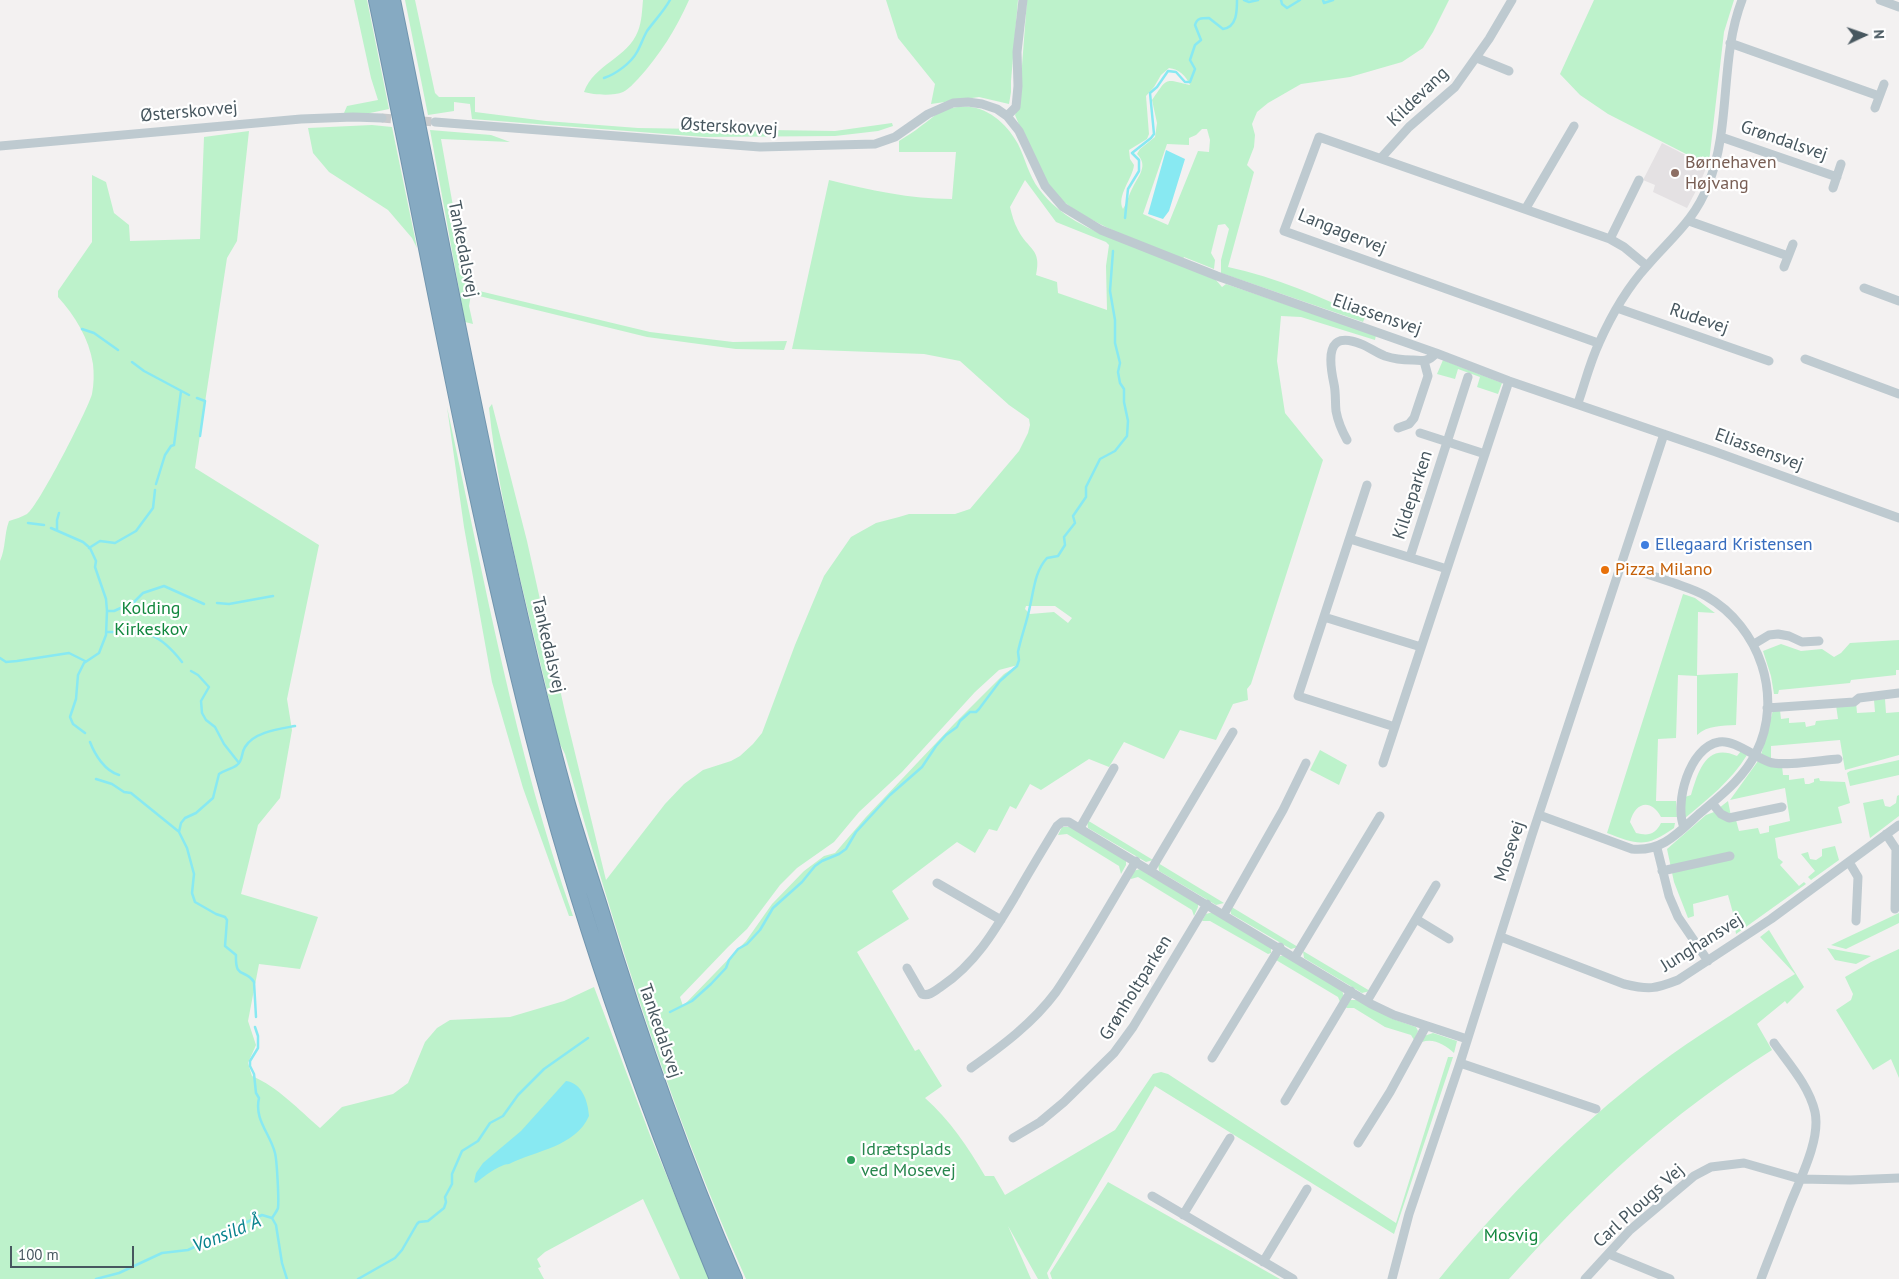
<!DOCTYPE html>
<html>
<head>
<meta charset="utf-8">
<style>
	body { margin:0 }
	#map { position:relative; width:1899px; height:1279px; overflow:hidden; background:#f3f1f1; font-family:"PT Sans",sans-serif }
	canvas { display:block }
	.north { position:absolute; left:1839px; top:10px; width:50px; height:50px; -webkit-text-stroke:4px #fff; paint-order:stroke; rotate:87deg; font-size:14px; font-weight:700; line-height:20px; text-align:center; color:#47575f }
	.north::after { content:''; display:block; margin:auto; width:18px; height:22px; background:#47575f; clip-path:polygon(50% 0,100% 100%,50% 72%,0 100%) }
	.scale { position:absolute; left:10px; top:1246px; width:124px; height:22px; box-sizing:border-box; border:2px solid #47575f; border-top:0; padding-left:6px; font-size:15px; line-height:18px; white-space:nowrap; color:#47575f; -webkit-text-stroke:4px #fff; paint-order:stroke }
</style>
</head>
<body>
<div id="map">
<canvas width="1899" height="1279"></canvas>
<div class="north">N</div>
<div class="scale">100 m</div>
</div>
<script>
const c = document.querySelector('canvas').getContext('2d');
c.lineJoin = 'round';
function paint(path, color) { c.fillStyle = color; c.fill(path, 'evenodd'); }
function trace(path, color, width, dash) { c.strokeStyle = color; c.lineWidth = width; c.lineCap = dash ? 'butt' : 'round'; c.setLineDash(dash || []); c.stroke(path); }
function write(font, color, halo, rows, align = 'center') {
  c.font = font + ' "PT Sans",sans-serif'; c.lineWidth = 4.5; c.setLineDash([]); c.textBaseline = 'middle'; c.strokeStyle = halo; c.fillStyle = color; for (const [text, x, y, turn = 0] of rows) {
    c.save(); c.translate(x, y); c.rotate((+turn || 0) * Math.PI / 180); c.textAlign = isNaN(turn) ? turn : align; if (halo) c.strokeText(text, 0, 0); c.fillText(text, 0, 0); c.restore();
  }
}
const education = new Path2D(`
	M1662,143L1707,166L1699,185L1687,208L1653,192L1655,185L1643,180Z`);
const green = new Path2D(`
	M354,0H367L389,109L370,113H344L347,106L378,100L371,78Z
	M405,0H415L435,93L439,97H475V112L546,121L638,128L835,131L892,123L893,126L878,131L835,136L705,137L472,119L470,104L454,102V111L428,115Z
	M643,0H689C676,29 660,55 638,79C634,83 629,89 623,92C614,96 594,95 584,92C594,64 628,58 638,31C642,21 642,10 643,0Z
	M886,0H1018L1011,81V92L1009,104L979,97L931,104L935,84L898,38Z
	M1027,0H1449L1433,32L1423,48L1402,62L1350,77L1301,84L1268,103L1257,112L1252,124L1255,135L1254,147L1247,165L1254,172L1228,267C1276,277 1320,297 1365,317L1363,322L1221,273V260L1229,229L1225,224L1218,225L1211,253L1215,260L1214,269L1184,257L1180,265L1216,280L1222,287L1226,284L1376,335L1375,340L1301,317L1281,316L1277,361L1285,413L1323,460L1251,684L1247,689L1248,700L1233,704L1216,740L1180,730L1164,759L1124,742L1109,767L1089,759L1041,790L1030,784L1016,809L1010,806L997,831L989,829L975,853L957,842L892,891L909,919L857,952L915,1051L919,1049L942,1086L925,1098C950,1120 968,1147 985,1176H994L1005,1195L1115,1130L1153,1074L1161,1072L1168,1074L1396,1223L1448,1057H1453L1394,1234L1155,1086L1047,1273L1049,1279H1038L1008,1226L1031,1279H746C670,1110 615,932 565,754L558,740C535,630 501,521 489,408L492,404L527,541L565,712L606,880L665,804L684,784L703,770L731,761L740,756L753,744L762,733L795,645L824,576L851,537L876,523L899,517L909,514H955L970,509L1019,451L1028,433L1030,425L1029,419L1009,405L960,361L924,354L792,349L829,180C870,190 910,199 952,199L956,152H899V141C906,136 914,132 921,126C927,122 933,116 939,113C972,96 1002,115 1018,144C1025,158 1029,176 1039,189C1060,217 1089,229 1121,242V234C1099,224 1076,213 1058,197C1042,183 1024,136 1015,115L1019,105ZM1169,68C1179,69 1186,76 1190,85C1164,79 1168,77 1152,100L1157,123L1155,137L1140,149L1137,154C1149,166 1138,176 1133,187C1129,194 1127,203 1123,209C1116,196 1133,178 1134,165L1130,159L1129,150L1147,139L1149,134L1146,96L1154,87L1161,75ZM1202,129H1207L1210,140L1209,152L1198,151L1168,225L1143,214L1167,144L1189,145V138L1196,135ZM1025,180L1056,222L1106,242L1109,245L1106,266L1107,310L1058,293L1057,282L1036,275C1042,248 1028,250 1018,230C1014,223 1012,215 1010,207ZM1026,606H1055L1072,618L1068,623L1054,612L1030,614L1025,609ZM1018,665L1004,674L954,724L866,817L835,853L824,856L804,871L772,904L746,941L683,1006L680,997L728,947L747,929L780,885L797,868L834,842L859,812L902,772L975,692L999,670Z
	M1594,0H1734L1724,32L1709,162L1690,156L1608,114L1580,95L1560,74Z
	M372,125L392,127L417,248L412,238L388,210L329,172L313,153L308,128Z
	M430,130L491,135L510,142L441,139L458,234L471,289L650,332L733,342L787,341L784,350L736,349L647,337L471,294L469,306L473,324L465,322Z
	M249,131L237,241L227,258L195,468L319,545L287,699L292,730L280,798L258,825L241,894L318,917L300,969L259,964L248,1021L256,1045L248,1063L252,1076C278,1087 299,1110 320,1128L342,1107L393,1094L408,1083L425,1042L437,1028L450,1020L510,1017L564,1001L594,987L650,1135L709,1279H680L643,1199L545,1252L537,1259L541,1267L538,1268L544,1279H0V561C6,548 4,534 9,521C15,519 22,517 27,514C38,507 88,409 92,394C94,384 94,373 93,364C89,338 75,316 58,297V291L92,242V175L106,182L114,213L129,225L130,241L200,239L204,137Z
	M1443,360L1502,383L1498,394L1477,387L1480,377L1458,369L1455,379L1437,374Z
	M447,407C484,578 515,751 573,916H569L523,788L492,682L464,527Z
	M1683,594L1695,598L1715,613L1698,612L1697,675L1738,673L1736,725C1722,726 1708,725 1697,735V676L1678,675L1676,738L1658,739L1656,801H1676L1677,817H1661C1651,798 1635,802 1630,822L1636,833C1648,836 1655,835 1661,823H1675L1674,828C1646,848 1638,845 1607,833Z
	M1899,640V670H1896V675L1851,680L1850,683L1779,690L1778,694H1774L1771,676L1763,651L1781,644L1801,651L1822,649L1834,657L1841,653L1850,643Z
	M1885,699L1886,713L1899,712V755L1845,770L1840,740L1771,746V760L1761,755L1773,710H1780L1781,719L1789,718V723L1805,722L1806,727L1815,725L1816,721L1838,719L1836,705L1856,702L1857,713L1875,712L1874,700Z
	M1320,750L1347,765L1339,785L1310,770Z
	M1741,751L1747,755C1731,781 1708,799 1685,818V797L1691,795C1698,772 1706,742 1737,756Z
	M1899,760V775L1850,786L1847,773L1850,771Z
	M1758,761L1782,766L1783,775H1789V780L1804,778L1805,784H1809L1814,782V779L1819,778L1820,781L1845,782L1850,803L1838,807L1842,823L1775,838L1778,858L1783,862L1780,865L1799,886L1804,882L1806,884L1736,934L1733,913L1728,895L1693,904L1694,916L1688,918L1674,882L1667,849L1706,815L1714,812L1728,801L1732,821L1736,820L1739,831L1758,828L1760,834L1769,832V826L1790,821L1785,788L1730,800Z
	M1899,795V816L1870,838L1863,803L1883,799L1885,806L1890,807L1896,803L1897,796Z
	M1087,820L1153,860L1146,862L1088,828Z
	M1062,827H1071L1126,860V865L1121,874L1119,866L1067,834L1058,835Z
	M1835,846L1839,860L1811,880L1808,877L1815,871L1801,854L1808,852L1810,859L1816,860L1822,856V849Z
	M1158,863L1224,903L1216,905L1159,871Z
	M1140,869L1198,903V907L1194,916L1192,910L1138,877L1131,879L1130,877L1133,871Z
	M1230,906L1298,947L1291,949L1231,914Z
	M1213,912L1271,948V953L1268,954L1210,921H1202L1206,914Z
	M1899,913V923L1846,949L1831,945Z
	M1769,930L1804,987L1787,1004L1785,1001L1757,1024L1772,1050C1669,1115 1590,1188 1509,1279H1439C1505,1198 1586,1116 1671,1055C1690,1041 1711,1028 1731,1015C1752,1001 1773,987 1795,974L1760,937Z
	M1827,948L1871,956L1856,964L1835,960Z
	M1899,949V1078L1891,1059L1873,1070L1836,1010L1851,1000L1853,994L1845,977L1871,962Z
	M1303,951L1370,991L1362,993L1304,958Z
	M1284,955L1342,990L1344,997L1340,1002L1338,997L1276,960L1277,957Z
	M1350,1000H1357L1393,1019L1416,1027L1418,1031L1414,1040L1411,1035L1385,1027L1354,1008H1346Z
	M1433,1033L1457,1041L1454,1053C1445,1045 1434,1038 1422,1042L1424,1036Z
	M1108,1182L1280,1279H1052L1050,1273Z`);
const water = new Path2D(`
	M1166,150L1185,159L1169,211L1163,219L1148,214Z
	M566,1081C582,1083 588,1101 589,1116C575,1147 537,1150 509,1164C500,1164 483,1177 476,1183L474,1182L476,1173L483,1163L521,1131Z`);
const stream = new Path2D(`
	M1244,0L1249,2L1258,0
	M1281,0L1282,4L1287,8L1300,0
	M1323,0L1324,3L1333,0
	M604,78C616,74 631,63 637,52C641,45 643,38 647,31C655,20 664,11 670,0
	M1125,218L1128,189L1139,171V160L1132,153L1151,138L1154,134L1150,93L1157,87L1168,71L1176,72L1185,82H1190L1195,69L1190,60L1195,45L1201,40L1195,25C1197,18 1201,18 1209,18L1223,29C1237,27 1237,11 1237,0
	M82,329L94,333L118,350
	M132,362L144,371L189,395
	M197,398L205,401L200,436
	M156,484L165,455L171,446L174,445L181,391
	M28,523L44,525
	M51,528L83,542L90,548L96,561L95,567L106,599L107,611L106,635L99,653L84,663L78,675L76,699L70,717L73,724L85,733
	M57,530V520L59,513
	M89,548L100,541L115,543L136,531L153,508L155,490
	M217,603L229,604L273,596
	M107,611H114L134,602L143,593L164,586L204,604
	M107,632C146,632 157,630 182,662
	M0,658L6,662L17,661L69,653L85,661
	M191,671L198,675L209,687L201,701L202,713L206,720L215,727L224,744L239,763
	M90,742C95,755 105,771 119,775
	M96,779L112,784L124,792L131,793L178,831
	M670,1012L692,1001L711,984L726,968L729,960L738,949L747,944L760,930L773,908L802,882L815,866L822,861L839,854L846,849L856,832L890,795L922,767L936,746L946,735L957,727L960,721L970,712H976L979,709L1000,681L1017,666L1019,660L1018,652C1021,637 1027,622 1030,606C1034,589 1035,571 1047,558L1058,556L1065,545L1064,537L1075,523L1073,516L1086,497V487L1100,459L1115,451L1127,436L1128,421L1124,402V389L1120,383L1118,372L1120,363L1115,343V320L1110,291L1113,251
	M256,1017L254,982C245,968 235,980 236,955L225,946L227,920L225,917L216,914L195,902L192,893L194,874L187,848L179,832L181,823L185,818L196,813L213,798L219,774C225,770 232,769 237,765C243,761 241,753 245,747C254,732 279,729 295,726
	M255,1027L258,1036V1048L250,1061V1066L254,1074L256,1093L259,1098C254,1120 270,1133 275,1153C277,1161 279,1200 278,1208C277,1211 274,1215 272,1218
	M272,1218L276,1225L282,1263L287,1279
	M96,1279L119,1273L162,1253L188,1250L262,1215L272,1218
	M358,1279L395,1258L402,1250L417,1224L419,1222L428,1221L444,1208L446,1202L445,1197L452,1184V1174L462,1151L478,1141L490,1123L503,1116L518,1095L544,1069L588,1038`);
const streetTunnel = new Path2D(`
	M382,118L435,122`);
const street = new Path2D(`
	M1023,0L1017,52L1018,86L1016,107L1007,116L1019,131L1045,186L1063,207L1101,230L1217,276L1436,353L1509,381L1716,452L1899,518
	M1880,0L1899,7
	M1730,43L1879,96
	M1477,58L1509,71
	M1875,108L1884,84
	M435,122L760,147L875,144L895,137L928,114L953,103L968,102L982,104L997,109L1007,116
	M1721,137L1837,177
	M0,146L301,119L353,117L382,118
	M1381,158L1409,127L1455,87L1489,39L1512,0
	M1833,188L1841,164
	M1526,208L1574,126
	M1689,221L1788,256
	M1610,239L1639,180
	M1784,267L1793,244
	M1864,288L1899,301
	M1617,308L1769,361
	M1598,343L1284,231L1319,137L1610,239L1624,247L1647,266
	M1805,359L1899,394
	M1578,403C1585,383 1590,362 1599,343C1611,316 1627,288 1647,266C1670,239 1695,220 1708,185C1732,126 1719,60 1742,0
	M1398,428L1409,424L1414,418L1428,376L1424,361
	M1420,433L1485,454
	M1347,440C1342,431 1338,422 1336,411C1335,402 1336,393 1334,384C1329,361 1325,329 1361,344C1369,347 1377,353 1385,356C1394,359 1403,360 1412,360C1422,361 1429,362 1436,353
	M1367,485L1298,696L1395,727
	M1350,539L1447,569
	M1410,557L1468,377
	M1324,617L1421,647
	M1754,644L1769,635L1778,634L1789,636L1802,642L1819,641
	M1767,708L1854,702L1859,698L1899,693
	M1383,763L1509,381
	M1712,803L1721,814L1729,818L1782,807
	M1539,815L1632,849C1662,852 1678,833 1699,814C1720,796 1743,779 1756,753C1784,697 1760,627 1706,596C1696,590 1685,587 1674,583C1656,577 1638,571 1620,565
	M1684,827C1674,804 1689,747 1719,742C1733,739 1755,757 1769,762C1782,767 1822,760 1838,759
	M1080,828L1114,768
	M1886,834L1896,849L1895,909
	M1657,848L1669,896L1678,917L1708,961
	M1849,862L1858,877L1856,921
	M1151,870L1233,732
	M1662,871L1730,856
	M937,883L1001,920
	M1224,914L1283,810L1306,763
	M1416,919L1449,939
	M1501,937L1624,984C1649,990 1655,989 1678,980L1771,919L1899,825
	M1295,957L1380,816
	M907,968L922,994C929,997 936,990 942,986C976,963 995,930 1016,895C1029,872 1043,849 1057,826L1062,822H1069L1371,1004L1394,1015L1467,1039
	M1367,1001L1436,885
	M1212,1058L1280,947
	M1460,1063L1596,1109
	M971,1068C1002,1046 1033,1023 1056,992C1084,951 1110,904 1136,861
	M1285,1101L1351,991
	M1013,1138L1040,1122L1064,1102L1114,1053L1133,1027L1207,904
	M1358,1143L1390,1092L1426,1026
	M1152,1196L1293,1279
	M1183,1215L1230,1138
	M1609,1254L1670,1279
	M1263,1262L1307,1189
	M1392,1279L1409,1214L1460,1063L1532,835L1664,434
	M1585,1279L1630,1230L1694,1176L1711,1167L1744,1163L1800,1179L1850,1180L1899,1178
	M1761,1279C1770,1255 1780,1231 1789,1207C1799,1181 1821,1140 1815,1112C1809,1086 1789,1064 1774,1043`);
const highway = new Path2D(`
	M377,0C428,246 472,493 534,737C581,922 645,1102 718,1279
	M392,0C447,267 494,538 566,801C576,836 587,869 598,903C637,1031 681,1157 734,1279`);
const markers = [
	[1675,173,5,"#8d6e63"],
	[1645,545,5,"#3f7fe0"],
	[1605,570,5,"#e8710a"],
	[851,1160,5,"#2e9e5b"]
];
const streetNames = [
	["Kildevang",1418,97,-44],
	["Østerskovvej",189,112,-5],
	["Østerskovvej",729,127,3],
	["Grøndalsvej",1784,141,19],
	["Langagervej",1342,232,22],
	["Tankedalsvej",463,249,79],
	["Eliassensvej",1377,315,19],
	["Rudevej",1699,319,19],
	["Eliassensvej",1759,450,20],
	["Kildeparken",1413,495,-72],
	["Tankedalsvej",548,645,77],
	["Mosevej",1510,851,-72],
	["Junghansvej",1702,943,-32],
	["Grønholtparken",1136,988,-58],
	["Tankedalsvej",660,1031,71],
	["Carl Plougs Vej",1639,1206,-42]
];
const educationNames = [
	["Børnehaven",1685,163],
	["Højvang",1685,184]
];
const shopNames = [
	["Ellegaard Kristensen",1655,545]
];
const foodNames = [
	["Pizza Milano",1615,570]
];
const parkNames = [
	["Kolding",151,609],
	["Kirkeskov",151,630],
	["Mosvig",1511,1236]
];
const leisureNames = [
	["Idrætsplads",861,1150],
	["ved Mosevej",861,1171]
];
const waterNames = [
	["Vonsild Å",227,1234,-22]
];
paint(education, '#e4e1e3');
paint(green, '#bdf2cb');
paint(water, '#88e9f2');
trace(stream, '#88e9f2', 2.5);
trace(streetTunnel, '#c8cacc', 9, [9, 4.5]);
trace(highway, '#7195ae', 18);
trace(street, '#becad0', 9);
trace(highway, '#86aac2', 16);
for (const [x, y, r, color] of markers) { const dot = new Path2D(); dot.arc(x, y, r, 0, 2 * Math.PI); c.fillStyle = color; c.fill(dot); trace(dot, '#fff', 2); }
write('18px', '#47575f', '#fff', streetNames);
write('18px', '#785e54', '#fff', educationNames, 'left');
write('18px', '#366cbe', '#fff', shopNames, 'left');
write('18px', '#c56008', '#fff', foodNames, 'left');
write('18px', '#12873e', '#fff', parkNames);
write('18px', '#27864d', '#fff', leisureNames, 'left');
write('italic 19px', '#07828d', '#fff', waterNames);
</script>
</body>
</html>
